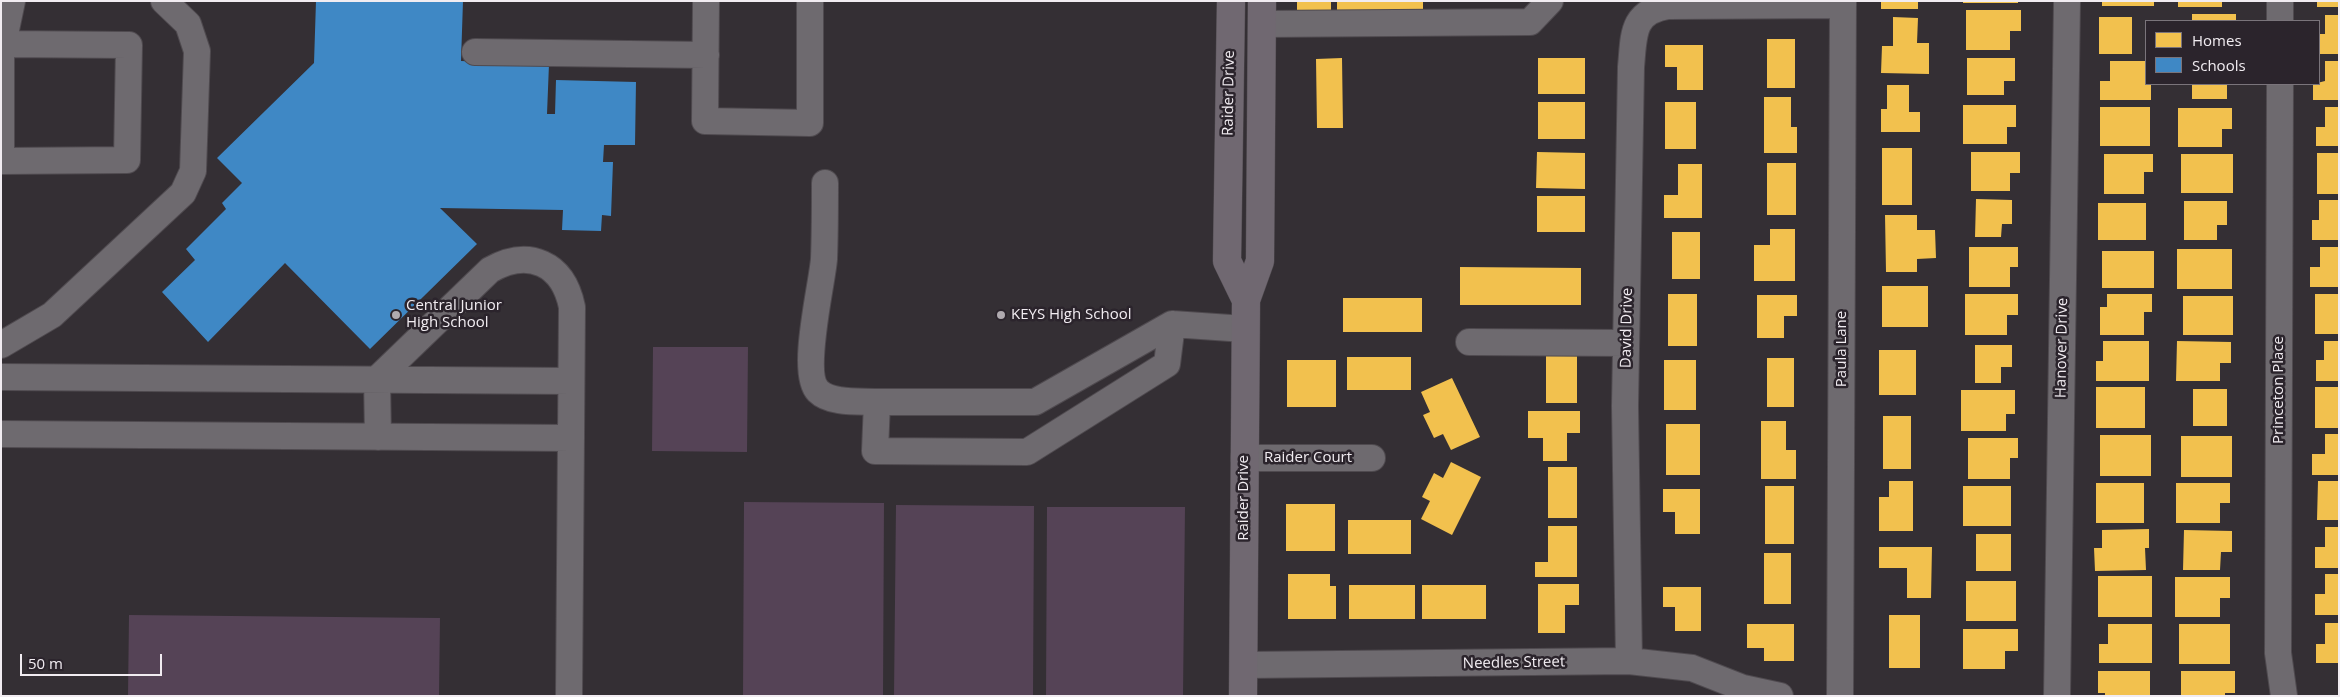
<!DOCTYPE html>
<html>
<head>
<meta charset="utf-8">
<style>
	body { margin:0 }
	#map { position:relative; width:2340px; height:697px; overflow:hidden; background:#342f34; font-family:"Open Sans",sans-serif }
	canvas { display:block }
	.frame { position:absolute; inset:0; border:2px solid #f1ecf1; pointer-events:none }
	.legend { position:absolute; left:2145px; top:20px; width:175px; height:65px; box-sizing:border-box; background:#2b242c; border:1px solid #7a747b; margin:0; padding:6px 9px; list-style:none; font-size:15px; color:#f1ecf1 }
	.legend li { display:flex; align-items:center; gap:10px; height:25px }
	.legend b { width:25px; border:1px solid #7a747b }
	.scale { position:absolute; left:20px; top:654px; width:142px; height:22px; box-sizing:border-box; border:2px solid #f1ecf1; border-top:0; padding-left:6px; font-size:15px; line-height:18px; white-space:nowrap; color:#f1ecf1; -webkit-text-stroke:4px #2b242c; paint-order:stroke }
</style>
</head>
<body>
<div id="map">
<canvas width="2340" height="697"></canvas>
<div class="frame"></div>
<ul class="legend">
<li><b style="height:14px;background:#f2c14e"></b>Homes</li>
<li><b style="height:14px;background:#3f88c5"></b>Schools</li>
</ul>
<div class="scale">50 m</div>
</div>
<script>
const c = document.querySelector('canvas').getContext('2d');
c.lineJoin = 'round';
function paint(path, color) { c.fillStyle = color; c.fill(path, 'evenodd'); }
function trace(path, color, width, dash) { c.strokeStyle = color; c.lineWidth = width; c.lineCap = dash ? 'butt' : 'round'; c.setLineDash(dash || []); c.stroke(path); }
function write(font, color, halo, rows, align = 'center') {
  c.font = font + ' "Open Sans",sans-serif'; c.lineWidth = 5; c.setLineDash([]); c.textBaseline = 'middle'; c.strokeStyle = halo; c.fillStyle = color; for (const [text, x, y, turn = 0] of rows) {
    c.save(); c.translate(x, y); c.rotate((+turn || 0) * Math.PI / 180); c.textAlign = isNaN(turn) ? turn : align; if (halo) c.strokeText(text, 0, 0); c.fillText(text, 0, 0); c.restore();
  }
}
const green = new Path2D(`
	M653,347H748L747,452L652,451Z
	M744,502L884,503L883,696H743Z
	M896,505L1034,506L1033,696H894Z
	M1047,507H1185L1183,696H1046Z
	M129,615L440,618L439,696H128Z`);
const homes = new Path2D(`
	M1297,1H1331V15H1297Z
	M1337,1H1423V16H1337Z
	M1881,1H1918V9H1881Z
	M1963,1H2018V3H1963Z
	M2102,1H2154V6H2102Z
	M2178,1H2222V7H2178Z
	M2317,1H2339V7H2317Z
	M1966,10H2021V31H2010V50H1966Z
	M2192,14H2236V21H2192Z
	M2325,15H2339V54H2319V34H2325Z
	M1893,17L1918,18L1917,43H1929V74L1881,73L1882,46H1893Z
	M2099,17H2132V54H2099Z
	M1767,39H1795V88H1767Z
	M1665,45H1703V90H1677V67H1665Z
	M1342,58L1343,128H1317L1316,59Z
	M1538,58H1585V94H1538Z
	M1967,58H2015V81H2004V95H1967Z
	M2110,61H2146V84H2151V100H2100V81H2110Z
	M2325,61H2339V100H2313V84L2325,81Z
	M2192,84H2227V99H2192Z
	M1887,85H1909V112H1920V132H1881V109H1887Z
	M1764,97H1791V127H1797V153H1764Z
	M1538,102H1585V139H1538Z
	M1665,102H1696V149H1665Z
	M1963,105H2016V127H2007V144H1963Z
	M2100,107H2150V146H2100Z
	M2325,107H2339V146H2316V127H2325Z
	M2178,108H2232V129H2222V147H2178Z
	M1882,148H1912V205H1882Z
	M1537,152L1585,153V189L1536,188Z
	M1971,152H2020V173H2010V191H1971Z
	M2317,153H2339V194H2317Z
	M2104,154H2153V172H2144V194H2104Z
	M2181,154H2233V193H2181Z
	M1767,163H1796V215H1767Z
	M1678,164H1702V218H1664V195H1678Z
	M1537,196H1585V232H1537Z
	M1976,199L2012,200V224H2002L2001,237H1975Z
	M2319,200H2339V240H2312V220H2319Z
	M2184,201H2227V225H2217V240H2184Z
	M2098,203H2146V240H2098Z
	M1885,215H1917V230H1935L1936,258L1917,259V272H1886Z
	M1770,229H1795V281H1754V245H1770Z
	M1672,232H1700V279H1672Z
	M1969,247H2018V267H2010V287H1969Z
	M2320,247H2339V287H2310V267H2320Z
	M2177,249H2232V289H2177Z
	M2102,251H2154V288H2102Z
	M1460,267L1581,268V305H1460Z
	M1882,286H1928V327H1882Z
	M1668,294H1697V346H1668Z
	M1965,294H2018V315H2007V335H1965Z
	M2107,294H2152V312H2144V335H2100V307H2107Z
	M2315,294H2339V334H2315Z
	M1757,295H1797V316H1784V338H1757Z
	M2183,296H2233V335H2183Z
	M1343,298H1422V332H1343Z
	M2103,341H2149V381H2096V361H2103Z
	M2177,341L2231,342V363H2220V381H2176Z
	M2324,341H2339V381H2316V360H2324Z
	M1975,345H2012V367H2001V383H1975Z
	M1879,350H1916V395H1879Z
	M1546,352H1577V403H1546Z
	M1347,357H1411V390H1347Z
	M1767,358H1794V407H1767Z
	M1287,360H1336V407H1287Z
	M1664,360H1696V410H1664Z
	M1452,378L1480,437L1451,450L1443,434L1434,438L1423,415L1430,412L1421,392Z
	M2096,387H2145V428H2096Z
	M2315,387H2339V428H2315Z
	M2193,389H2227V426H2193Z
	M1961,390H2015V414H2006V431H1961Z
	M1528,411H1580V433H1567V461H1543V438H1528Z
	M1883,416H1911V469H1883Z
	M1761,421H1786V450H1796V479H1761Z
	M1666,424H1700V475H1666Z
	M2325,434H2339V475H2312V454H2325Z
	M2100,435H2151V476H2100Z
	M2181,436H2232V477H2181Z
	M1968,438H2018V458H2010V479H1968Z
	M1451,462L1481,477L1452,535L1421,519L1430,501L1422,497L1434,473L1443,478Z
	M1548,467H1577V518H1548Z
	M1889,481H1913V531H1879V497H1889Z
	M2318,481H2339V520H2317Z
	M2096,483H2144V523H2096Z
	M2176,483H2230V503H2220V523H2176Z
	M1765,486H1794V544H1765Z
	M1963,486H2011V526H1963Z
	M1663,489H1700V534H1675V512H1663Z
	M1286,504H1335V551H1286Z
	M1348,520H1411V554H1348Z
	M1548,526H1577V577H1535V562H1548Z
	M2325,527H2339V568H2315V547H2325Z
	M2149,529V548H2145L2146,570L2095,571L2094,548H2102V530Z
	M2184,530L2232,531V552H2221L2220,570H2183Z
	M1976,534H2011V571H1976Z
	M1879,547H1932L1931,598H1907V568H1879Z
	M1764,553H1791V604H1764Z
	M1288,574H1330V586H1336V619H1288Z
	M2325,574H2339V615H2315V594H2325Z
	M2098,576H2152V617H2098Z
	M2175,577H2230V598H2220V617H2175Z
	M1966,581H2016V621H1966Z
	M1538,584H1579V605H1565V633H1538Z
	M1349,585H1415V619H1349Z
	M1422,585H1486V619H1422Z
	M1663,587H1701V631H1675V607H1663Z
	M1889,615H1920V668H1889Z
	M2325,623H2339V663H2316V644H2325Z
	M1747,624H1794V661H1764V648H1747Z
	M2108,624H2152V663H2099V644H2108Z
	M2179,624H2230V664H2179Z
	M1963,629H2018V651H2005V669H1963Z
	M2098,671H2150V696H2105V693H2098Z
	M2181,671H2235V693H2225V696H2181Z`);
const schools = new Path2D(`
	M316,1H463L461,61L549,64L547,114H555L556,80L636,82L635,145H604L603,162H613L611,216L602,215L601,231L562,230L563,210L440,208L477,244L370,349L285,263L208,342L162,292L195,260L186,249L226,209L222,203L242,183L217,158L314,63Z`);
const minor = new Path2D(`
	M706,1L705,121L810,123V1
	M2280,21V1
	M1262,24L1530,22L1550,1
	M1,32V150
	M3,44L12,1
	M475,52L706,55
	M2280,84L2278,653L2284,696
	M1,161L127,160L129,45L3,44
	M825,183C825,208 825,234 824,259C822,285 800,373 818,391C831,404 860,401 877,402
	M1172,324L1167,364L1027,452L875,451L877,402H1035L1172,324L1245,329
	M1469,342L1626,343
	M1,345L52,315L183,193L193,171L197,51L188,24L164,1
	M1,377L571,381
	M1,434L571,438
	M378,437L377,379L490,270C529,248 563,263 572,307L569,696
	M1244,458H1372
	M1629,661L1625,406L1631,67C1634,36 1631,12 1668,6L1843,5
	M1243,665L1629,661L1692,668L1743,688L1780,696
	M1840,696L1843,1
	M2057,696L2067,1`);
const major = new Path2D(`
	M1231,1L1227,261L1246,300
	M1243,696L1246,300L1260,261L1262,1`);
const markers = [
	[396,315,5,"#afaaaf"],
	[1001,315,5,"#afaaaf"]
];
const streetNames = [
	["Raider Drive",1229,93,-89],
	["David Drive",1627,328,-89],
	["Hanover Drive",2062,348,-89],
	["Paula Lane",1842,349,-90],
	["Princeton Place",2279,390,-90],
	["Raider Court",1308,458],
	["Raider Drive",1244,498,-90],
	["Needles Street",1514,663,-1]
];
const poiNames = [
	["Central Junior",406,306],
	["High School",406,323],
	["KEYS High School",1011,315]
];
paint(green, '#554356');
paint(homes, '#f2c14e');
paint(schools, '#3f88c5');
trace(minor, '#4f4a4f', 28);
trace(major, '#4f4a4f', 29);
trace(minor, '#6e6a6f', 26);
trace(major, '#706871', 28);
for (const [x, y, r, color] of markers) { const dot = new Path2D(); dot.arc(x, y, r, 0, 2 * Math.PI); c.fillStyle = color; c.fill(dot); trace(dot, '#2b242c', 2); }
write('15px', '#f1ecf1', '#2b242c', streetNames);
write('15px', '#f1ecf1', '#2b242c', poiNames, 'left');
</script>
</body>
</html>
